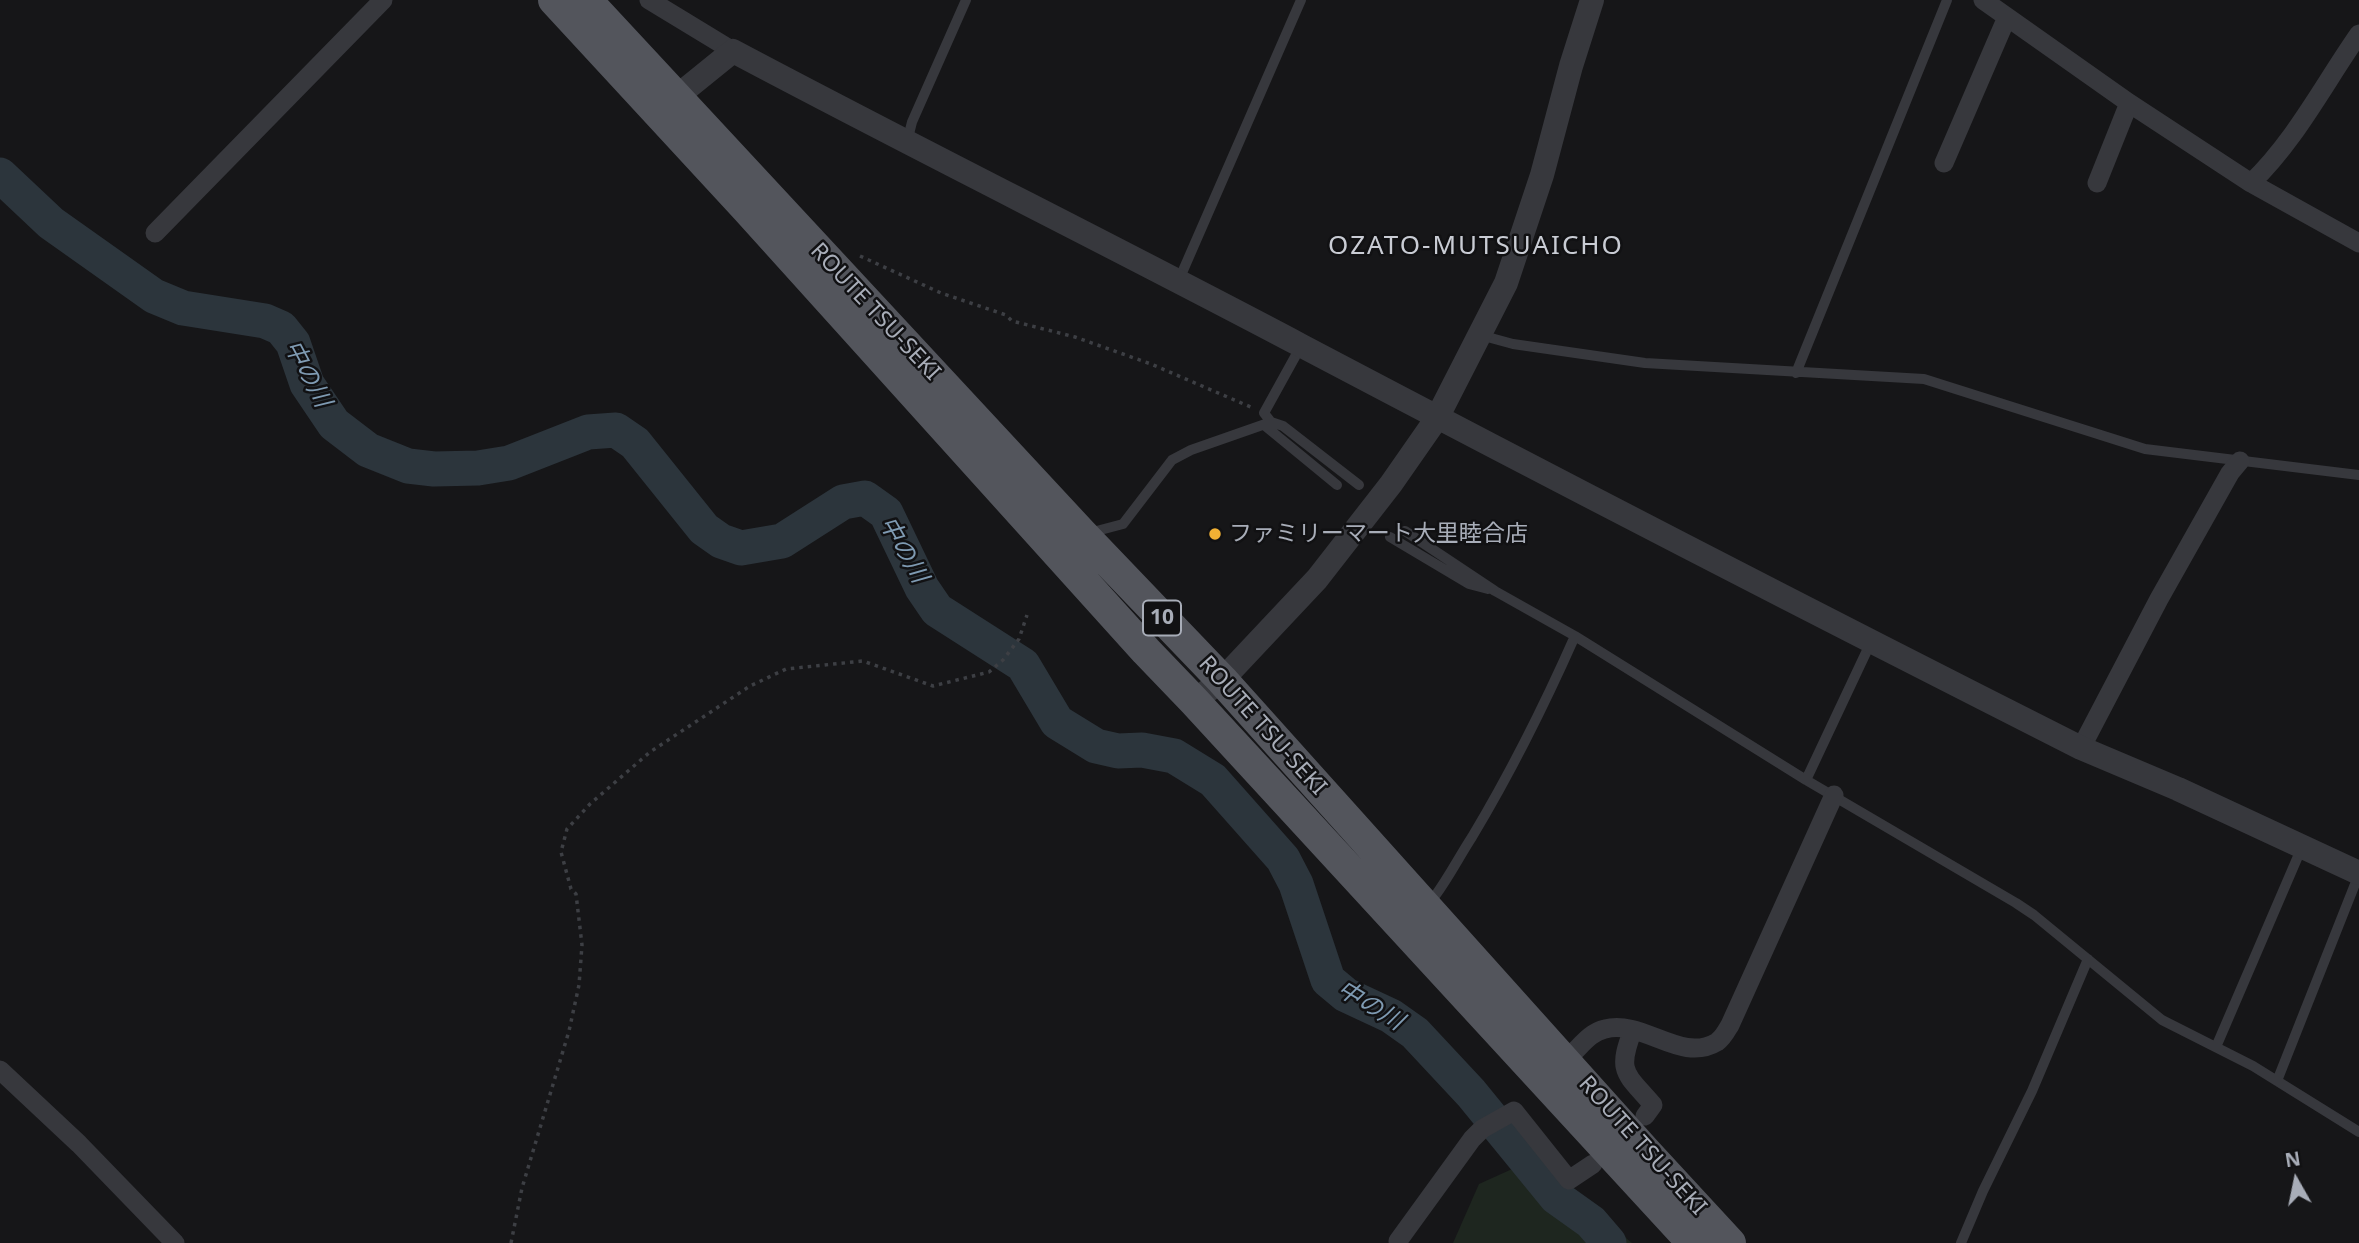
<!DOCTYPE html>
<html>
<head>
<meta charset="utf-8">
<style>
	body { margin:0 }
	#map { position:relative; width:2359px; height:1243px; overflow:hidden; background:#161618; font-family:"Noto Sans",sans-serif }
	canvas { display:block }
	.north { position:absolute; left:2261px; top:1145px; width:70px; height:70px; -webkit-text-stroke:5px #111113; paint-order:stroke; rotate:351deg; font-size:19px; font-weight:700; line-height:28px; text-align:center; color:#a8adb8 }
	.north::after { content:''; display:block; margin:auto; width:24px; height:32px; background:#a8adb8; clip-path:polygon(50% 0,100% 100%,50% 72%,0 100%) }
</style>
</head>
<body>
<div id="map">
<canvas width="2359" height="1243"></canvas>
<div class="north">N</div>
</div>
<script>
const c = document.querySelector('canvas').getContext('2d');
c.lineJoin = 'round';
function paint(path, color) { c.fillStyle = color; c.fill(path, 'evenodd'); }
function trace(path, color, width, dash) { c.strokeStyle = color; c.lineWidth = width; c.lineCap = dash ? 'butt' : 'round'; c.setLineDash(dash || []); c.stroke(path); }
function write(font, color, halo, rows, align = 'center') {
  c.font = font + ' "Noto Sans","Noto Sans JP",sans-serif'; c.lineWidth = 5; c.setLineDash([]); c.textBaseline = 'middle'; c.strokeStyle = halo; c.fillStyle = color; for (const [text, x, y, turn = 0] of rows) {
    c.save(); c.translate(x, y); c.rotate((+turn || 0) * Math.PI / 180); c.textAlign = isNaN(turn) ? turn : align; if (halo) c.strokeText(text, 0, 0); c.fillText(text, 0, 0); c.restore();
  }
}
const green = new Path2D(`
	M1532,1160L1632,1243H1453L1479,1184Z`);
const river = new Path2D(`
	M0,175L51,223L154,296L183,308L265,321L281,328L293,343L307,384L334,424L368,450L408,466L434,469L478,468L509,463L588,432L616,430L635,443L704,529L721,541L741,548L782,541L843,502L865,498L886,513L922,588L937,610L1023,665L1057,722L1096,746L1118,751L1142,750L1174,756L1213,780L1283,859L1296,884L1328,980L1346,995L1391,1016L1415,1033L1471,1093L1556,1197L1591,1222L1609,1243`);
const path = new Path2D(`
	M860,256L941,293L1006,315L1012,321L1075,337L1151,364L1253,408
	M511,1243L522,1188L569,1031L579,985L582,945L576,894L571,889L561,852L567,829L590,804L650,752L750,686L786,669L863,661L933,686L989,672L1003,660L1019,639L1027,615`);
const service = new Path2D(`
	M907,142L912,122L966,0
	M1178,282L1301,0
	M1480,335L1513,344L1645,363L1924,379L2145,449L2359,475
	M1796,373L1947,0
	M1271,422L1283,426L1359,485
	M1264,425L1337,485
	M1405,531L1495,591L1575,636L1806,780L2016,903L2034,915L2162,1020L2253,1066L2359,1132
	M1089,533L1123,524L1172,460L1191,450L1271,422L1264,413L1301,346
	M1390,537L1469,584L1488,589
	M1806,780L1871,642
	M1435,896C1449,877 1459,857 1472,837C1511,772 1544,706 1575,636
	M2216,1047L2302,847
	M2277,1081L2359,874
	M1961,1243L1983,1191L2032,1091L2088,959`);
const minor = new Path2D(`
	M649,0L733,51
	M1983,0L2129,103L2251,183L2359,243
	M1944,163L2007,17
	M2097,183L2129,103
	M2251,183C2295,141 2324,84 2359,34
	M155,233L383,0
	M2081,748L2159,599L2230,473L2240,461
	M1633,1030C1616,1073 1626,1073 1653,1105L1645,1116
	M1575,1051C1584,1042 1592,1032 1605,1029C1643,1019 1681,1064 1717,1042C1723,1038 1727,1030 1730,1025L1834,795
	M0,1070L79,1144L175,1243
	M1398,1241L1472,1139L1482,1129L1514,1111L1569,1180L1593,1164`);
const tertiary = new Path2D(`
	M675,98L733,51C921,151 1113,246 1302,346C1560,482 1820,616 2081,748L2178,789L2359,873
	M1194,701L1222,680L1317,579L1391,484L1437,418L1506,283L1542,175L1571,66L1592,0`);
const primary = new Path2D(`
	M554,0L747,209L1146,651L1194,701L1693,1243
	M586,0L1082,534L1222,680L1644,1150L1730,1243`);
const markers = [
	[1215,534,7,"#f2b134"]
];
const shields = [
	[1162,618,38]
];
const shieldNames = [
	["10",1162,618]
];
const streetNames = [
	["ROUTE TSU-SEKI",875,312,47],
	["ROUTE TSU-SEKI",1262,726,48],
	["ROUTE TSU-SEKI",1642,1146,48]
];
const poiNames = [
	["ファミリーマート大里睦合店",1229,534]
];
const waterNames = [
	["中の川",307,374,62],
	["中の川",903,550,60],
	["中の川",1370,1006,31]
];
const quarterNames = [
	["OZATO-MUTSUAICHO",1476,247]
];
paint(green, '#1e261f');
trace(river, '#2c353c', 35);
trace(path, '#3d3f44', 3.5, [3.5, 5]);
trace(service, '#37383d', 10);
trace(minor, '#37383d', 19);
trace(tertiary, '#37383d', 24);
trace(primary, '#53555c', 32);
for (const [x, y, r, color] of markers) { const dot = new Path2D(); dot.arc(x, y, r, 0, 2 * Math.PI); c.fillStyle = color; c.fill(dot); trace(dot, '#111113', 2.5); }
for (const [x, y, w] of shields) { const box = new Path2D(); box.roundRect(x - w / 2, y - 17.5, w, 35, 5); c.fillStyle = '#111113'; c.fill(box); trace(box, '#a8adb8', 2); }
write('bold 21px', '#a8adb8', null, shieldNames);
write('23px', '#a8adb8', '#111113', streetNames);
write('23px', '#a8adb8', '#111113', poiNames, 'left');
write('italic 24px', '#7f9bb3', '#111113', waterNames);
c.letterSpacing = '2px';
write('26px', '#c9ccd4', '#111113', quarterNames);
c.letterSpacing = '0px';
</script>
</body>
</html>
